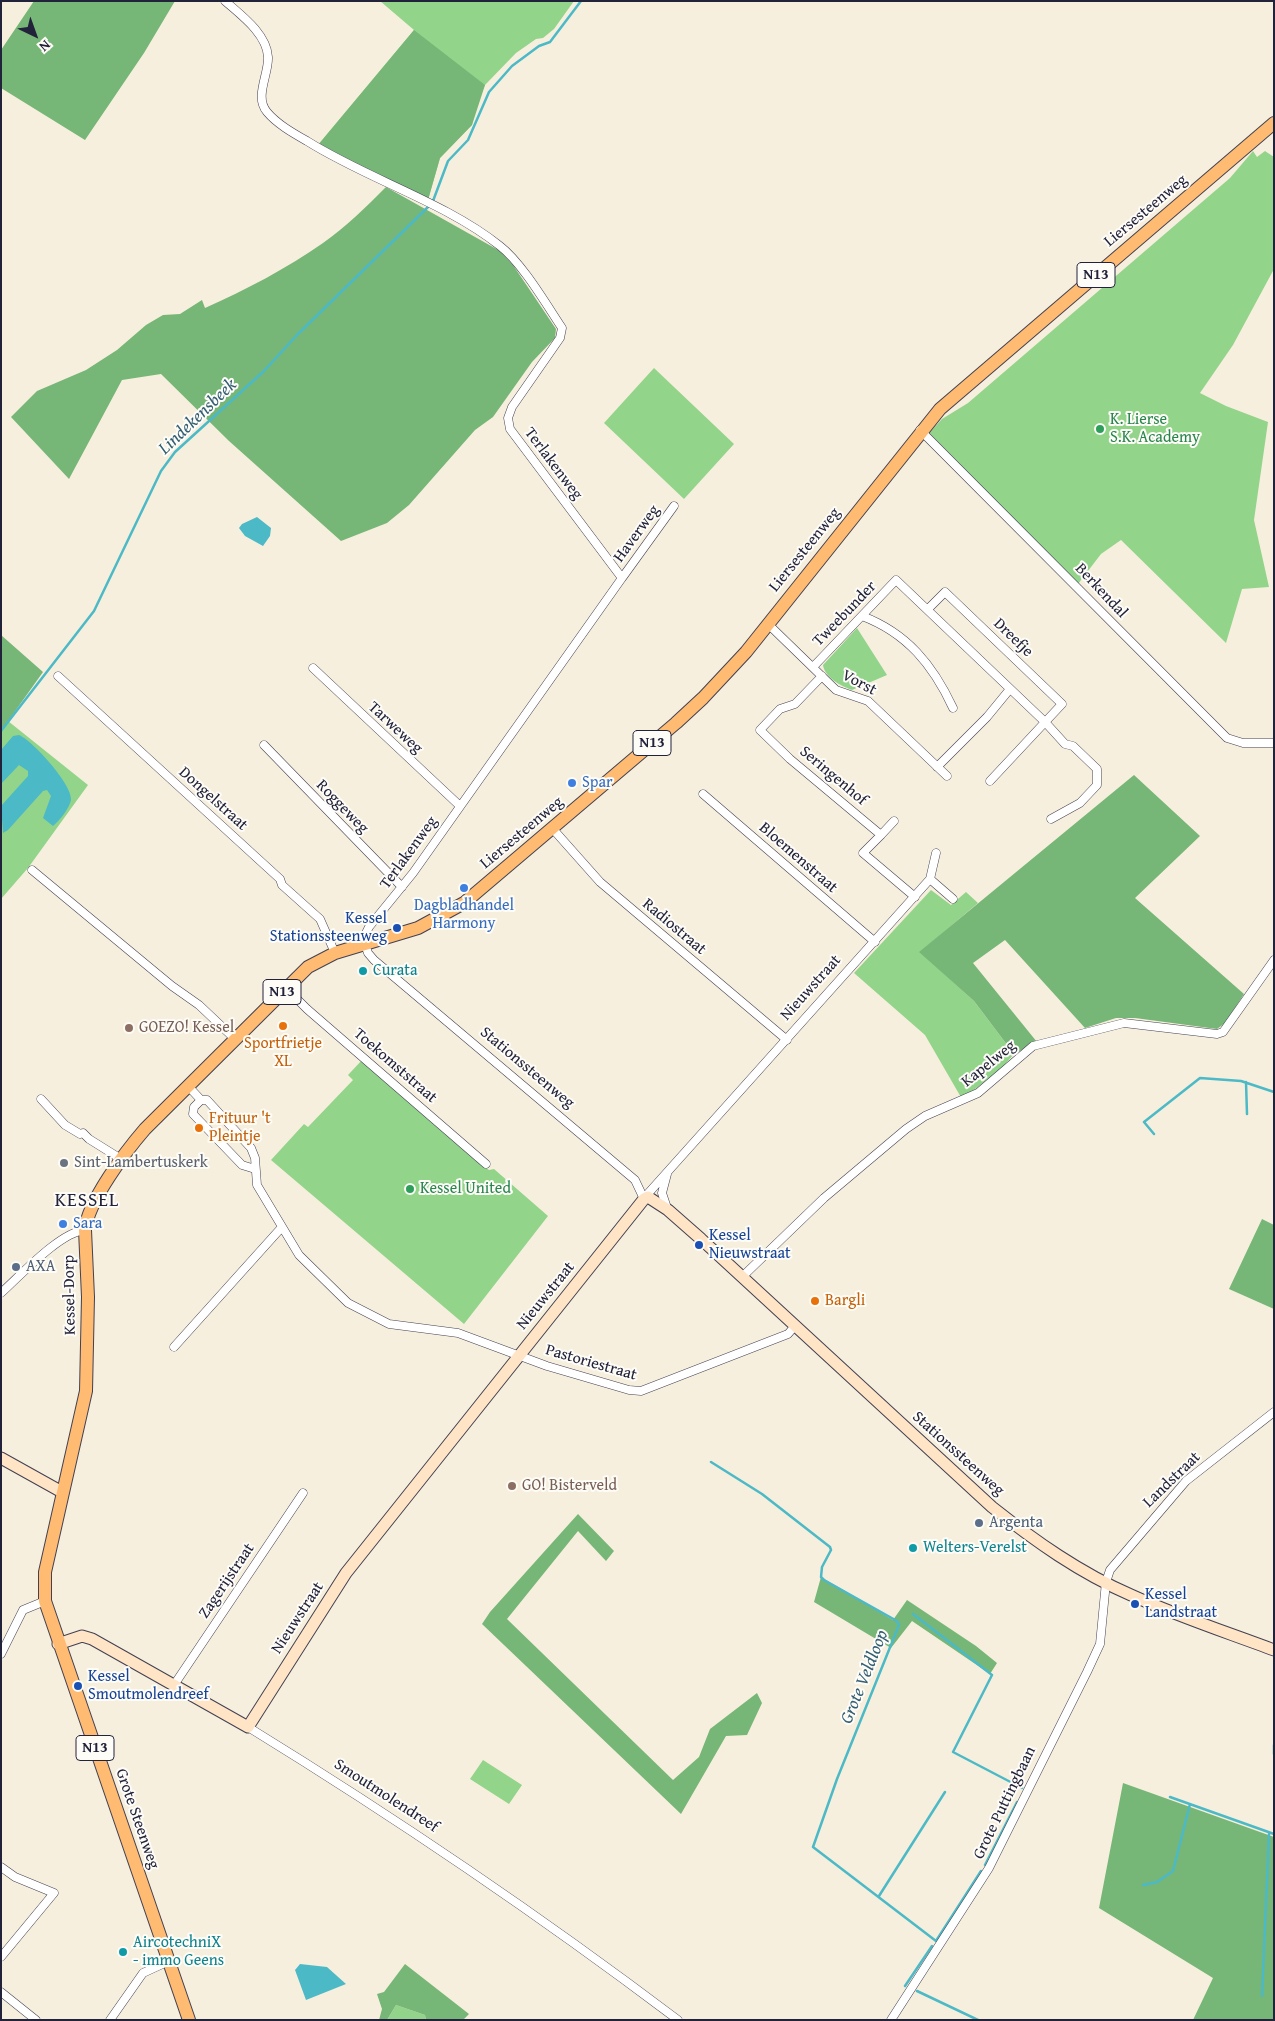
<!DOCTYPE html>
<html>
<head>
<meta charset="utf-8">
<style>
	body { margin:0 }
	#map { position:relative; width:1275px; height:2021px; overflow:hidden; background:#f7efdd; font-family:"Gentium Book Plus",serif }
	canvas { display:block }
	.frame { position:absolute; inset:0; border:2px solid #22223b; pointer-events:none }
	.north { position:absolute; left:10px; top:10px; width:50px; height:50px; -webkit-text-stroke:4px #fdfcf7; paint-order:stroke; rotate:138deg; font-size:14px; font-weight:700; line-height:20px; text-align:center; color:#22223b }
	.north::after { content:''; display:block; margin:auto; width:18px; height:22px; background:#22223b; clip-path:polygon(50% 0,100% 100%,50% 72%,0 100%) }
</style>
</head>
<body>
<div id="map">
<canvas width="1275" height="2021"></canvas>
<div class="frame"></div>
<div class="north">N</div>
</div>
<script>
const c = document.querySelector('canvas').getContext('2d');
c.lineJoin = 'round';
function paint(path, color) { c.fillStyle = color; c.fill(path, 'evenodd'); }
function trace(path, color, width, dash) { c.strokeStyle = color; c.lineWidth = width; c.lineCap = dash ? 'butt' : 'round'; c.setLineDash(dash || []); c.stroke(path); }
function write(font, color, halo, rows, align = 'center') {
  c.font = font + ' "Gentium Book Plus",serif'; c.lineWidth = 4; c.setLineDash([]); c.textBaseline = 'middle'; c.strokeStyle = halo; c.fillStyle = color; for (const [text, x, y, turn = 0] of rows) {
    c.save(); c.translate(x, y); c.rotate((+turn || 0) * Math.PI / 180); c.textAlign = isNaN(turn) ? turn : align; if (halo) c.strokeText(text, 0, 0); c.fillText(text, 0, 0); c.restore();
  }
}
const green = new Path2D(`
	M380,1H574L554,29L543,38L536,39L516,53L485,85L475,106L472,125L440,158L428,200L318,145L414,30Z
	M1253,151L1257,157L1265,151L1274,157V269L1233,345L1200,393L1226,406L1268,422L1254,520L1269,587L1242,589L1226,643L1121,540L1101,554L1078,584L929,433L942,419L968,403L1230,178Z
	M654,368L734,444L684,499L604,423Z
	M857,628L887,675L852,690C841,686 825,678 823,665Z
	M8,721L88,785L28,868L1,899V731Z
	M931,890L951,905L966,892L978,903L920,952L974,1001L1014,1054L1000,1070L962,1099L925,1035L854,973Z
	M363,1059L489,1170L494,1169L548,1216L464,1324L271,1160L304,1124L308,1127L353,1080L348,1075Z
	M483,1760L522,1785L509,1804L470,1779Z
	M396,2005L425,2015L426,2020H387Z`);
const forest = new Path2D(`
	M34,1H175L144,53L85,140L1,88V50Z
	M414,30L485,85L472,125L440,158L428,200L318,145Z
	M386,187L500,251L513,265L556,329L555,338L532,362L493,417L475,430L409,505L387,523L341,541L229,441L161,374L122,380L69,479L11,417L37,391L86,370L117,350L146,325L163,315L180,314L202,300L205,308C246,290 287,268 323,243C346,227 366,207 386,187Z
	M1,635L43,672L1,731Z
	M1134,775L1200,836L1135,898L1244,994L1225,1023L1217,1029L1135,1018H1116L1085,1028L1005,940L973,963L1037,1042L1014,1054L974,1001L919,952Z
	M1262,1219L1274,1225V1309L1229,1289Z
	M578,1514L614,1551L606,1561L578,1531L507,1619L673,1780L699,1757L710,1729L757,1693L762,1703L747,1735L726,1736L681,1814L482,1624L490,1612Z
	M821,1577L893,1620L907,1600L976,1646L997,1663L990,1674L912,1621L891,1648L814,1602Z
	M1123,1783L1274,1837V2020H1193L1213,1978L1099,1908Z
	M405,1964L469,2014L463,2020H426L425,2015L396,2005L387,2020H379L382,2009L377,1994L384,1992Z`);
const water = new Path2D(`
	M257,517L271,528L270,536L263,546L245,536L239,528L242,524Z
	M19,735C32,740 73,785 71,800C69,809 60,820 53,826L43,818L51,796L47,790L43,791L8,830L3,833L1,806L28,776V771L19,765L1,784V750L13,736Z
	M300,1964L327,1967L346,1984L306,2000L295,1970Z`);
const stream = new Path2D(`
	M433,201L448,161L468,140L489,92L512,66L539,46L550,42L581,1
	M1,731L94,611L161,471L175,452L264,371L297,335L428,207
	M1246,1082L1247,1114
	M1154,1134L1144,1122L1200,1078L1241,1081L1274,1092
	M711,1462L762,1494L830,1547L831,1550L822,1567L821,1577L824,1580L897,1621L899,1625L837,1779L813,1847L936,1941L981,1871
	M913,1614L992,1675L953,1752L1022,1788
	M1274,1745V1754
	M1170,1797L1274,1834
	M985,1865L1017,1802
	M1143,1885L1157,1882L1173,1871L1190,1804
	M879,1896L945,1792
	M905,1986L932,1946
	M917,1991L978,2020
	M1262,1996L1269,1834`);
const street = new Path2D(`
	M225,1C241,15 267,34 268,57C269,74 254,97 267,112C277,124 293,133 307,141C367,179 445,202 500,246C522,263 546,304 562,328L560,338L512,407L508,418L510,429L622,578L413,873L369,927L363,939L368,953L374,960L635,1180L644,1199
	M920,430L1227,738L1243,743H1274
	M622,578L674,506
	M928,609L945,592L1062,704L990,781
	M862,616C907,633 933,665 953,708
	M768,624L836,690L868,701L947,776
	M813,667L896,580L1045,722L1065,744L1073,746L1097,769V785L1080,803L1051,819
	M313,668L460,806
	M58,676L280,879L282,885L320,919L335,953
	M822,676L795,704L780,709L760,730L790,759L881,835L863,853L915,897
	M264,745L402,887
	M937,767L987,717L1010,689
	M703,794L875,942
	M552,828L600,882L787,1040
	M881,835L894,821
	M32,870L172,986L199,1005L235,1039
	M930,879L953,899
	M286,988L307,1009L486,1164
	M188,1086L201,1100H207L251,1148L255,1158L257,1185L299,1255L348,1303L389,1324L458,1333L547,1366L629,1390L641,1391L788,1334L794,1327
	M41,1099L65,1125L80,1134L83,1133L89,1139L121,1159
	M201,1100L194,1107L193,1114L242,1165L255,1169
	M667,1174L662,1193L667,1208
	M644,1198L930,879L936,853
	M742,1277L824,1198L906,1129L925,1116L978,1093L1033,1046L1124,1023L1217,1034L1223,1032L1274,960
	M1,1293C20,1276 60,1232 85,1230
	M174,1347L282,1227
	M1,1654L23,1610L45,1601
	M174,1685L303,1493
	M248,1727C396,1818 539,1915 678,2020
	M1,1867L15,1877L54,1893L1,1957
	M1,1992L36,2020
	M110,2020L143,1973L169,1961
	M891,2020L989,1868L1087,1672L1100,1644L1106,1582L1110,1570L1186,1481L1274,1412`);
const secondary = new Path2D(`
	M1,1458L62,1492
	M58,1644L82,1636L92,1639L248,1727L346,1573L644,1199L648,1197L668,1210L701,1239L992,1507C1035,1541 1080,1573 1131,1595C1177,1616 1226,1632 1274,1650`);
const primary = new Path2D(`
	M189,2020L45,1601V1572L86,1391L88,1297L85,1230C88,1201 126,1151 145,1129L308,967L335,953L418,928L464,903L676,723L703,698L746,652L940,409L1274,123`);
const markers = [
	[1100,429,5,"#2e9e5b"],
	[572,783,5,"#3f7fe0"],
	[464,888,5,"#3f7fe0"],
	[397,928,5,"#1a4fb4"],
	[363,971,5,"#0f9aa8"],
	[283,1026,5,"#e8710a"],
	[129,1028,5,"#8d6e63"],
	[199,1128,5,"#e8710a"],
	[64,1163,5,"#6b7280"],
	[410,1189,5,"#2e9e5b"],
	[63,1224,5,"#3f7fe0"],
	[699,1245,5,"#1a4fb4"],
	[16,1267,5,"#5c6f8a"],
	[815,1301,5,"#e8710a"],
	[512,1486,5,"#8d6e63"],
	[979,1523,5,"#5c6f8a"],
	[913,1548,5,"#0f9aa8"],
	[1135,1604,5,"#1a4fb4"],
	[78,1686,5,"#1a4fb4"],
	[123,1952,5,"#0f9aa8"]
];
const shields = [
	[1096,275,38],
	[652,743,38],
	[282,992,38],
	[95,1748,38]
];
const shieldNames = [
	["N13",1096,275],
	["N13",652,743],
	["N13",282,992],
	["N13",95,1748]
];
const streetNames = [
	["Liersesteenweg",1146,211,-40],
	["Terlakenweg",553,464,53],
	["Haverweg",637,534,-54],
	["Liersesteenweg",805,550,-51],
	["Berkendal",1101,591,47],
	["Tweebunder",845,614,-46],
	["Dreefje",1013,638,44],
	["Vorst",859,683,28],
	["Tarweweg",395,728,43],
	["Seringenhof",833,776,40],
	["Dongelstraat",213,799,42],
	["Roggeweg",342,807,46],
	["Liersesteenweg",522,833,-40],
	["Terlakenweg",409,853,-54],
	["Bloemenstraat",798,858,41],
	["Radiostraat",674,927,40],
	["Nieuwstraat",811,988,-48],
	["Kapelweg",989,1064,-39],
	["Toekomststraat",395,1066,41],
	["Stationssteenweg",527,1068,40],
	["Kessel-Dorp",70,1295,-91],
	["Nieuwstraat",546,1296,-51],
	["Pastoriestraat",591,1363,16],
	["Stationssteenweg",958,1454,42],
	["Landstraat",1172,1480,-44],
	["Zagerijstraat",227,1581,-56],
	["Nieuwstraat",298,1618,-57],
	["Smoutmolendreef",386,1796,33],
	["Grote Puttingbaan",1005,1803,-64],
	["Grote Steenweg",137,1819,71]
];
const leisureNames = [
	["K. Lierse",1110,420],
	["S.K. Academy",1110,438],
	["Kessel United",420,1189]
];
const shopNames = [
	["Spar",582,783],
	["Dagbladhandel",464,906,"center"],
	["Harmony",464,924,"center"],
	["Sara",73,1224]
];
const transitNames = [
	["Kessel",387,919,"right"],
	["Stationssteenweg",387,937,"right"],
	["Kessel",709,1236],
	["Nieuwstraat",709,1254],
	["Kessel",1145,1595],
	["Landstraat",1145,1613],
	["Kessel",88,1677],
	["Smoutmolendreef",88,1695]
];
const cultureNames = [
	["Curata",373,971],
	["Welters-Verelst",923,1548],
	["AircotechniX",133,1943],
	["- immo Geens",133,1961]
];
const educationNames = [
	["GOEZO! Kessel",139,1028],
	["GO! Bisterveld",522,1486]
];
const foodNames = [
	["Sportfrietje",283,1044,"center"],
	["XL",283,1062,"center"],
	["Frituur 't",209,1119],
	["Pleintje",209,1137],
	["Bargli",825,1301]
];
const worshipNames = [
	["Sint-Lambertuskerk",74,1163]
];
const serviceNames = [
	["AXA",26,1267],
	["Argenta",989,1523]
];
const waterNames = [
	["Lindekensbeek",198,417,-44],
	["Grote Veldloop",865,1677,-68]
];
const quarterNames = [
	["KESSEL",87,1201]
];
paint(green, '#93d48b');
paint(forest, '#76b677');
paint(water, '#4cb9c7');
trace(stream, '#4cb9c7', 2.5);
trace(street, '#424153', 9);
trace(secondary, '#424153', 13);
trace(primary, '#424153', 14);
trace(street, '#fff', 8);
trace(secondary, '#ffe4c6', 11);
trace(primary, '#febb71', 12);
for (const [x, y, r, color] of markers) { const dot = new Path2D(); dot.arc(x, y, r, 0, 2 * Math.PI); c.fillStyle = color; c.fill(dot); trace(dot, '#fdfcf7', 2); }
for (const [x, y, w] of shields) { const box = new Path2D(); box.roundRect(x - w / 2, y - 12.5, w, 25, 4); c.fillStyle = '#fdfcf7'; c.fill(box); trace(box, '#22223b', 1); }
write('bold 15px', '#22223b', null, shieldNames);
write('16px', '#22223b', '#fdfcf7', streetNames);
write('16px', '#27864d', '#fdfcf7', leisureNames, 'left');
write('16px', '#366cbe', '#fdfcf7', shopNames, 'left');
write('16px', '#164399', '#fdfcf7', transitNames, 'left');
write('16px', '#0d838f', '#fdfcf7', cultureNames, 'left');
write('16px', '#785e54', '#fdfcf7', educationNames, 'left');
write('16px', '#c56008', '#fdfcf7', foodNames, 'left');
write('16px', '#5b616d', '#fdfcf7', worshipNames, 'left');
write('16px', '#4e5e75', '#fdfcf7', serviceNames, 'left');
write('italic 18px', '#335e73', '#fdfcf7', waterNames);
c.letterSpacing = '1px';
write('19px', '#22223b', '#fdfcf7', quarterNames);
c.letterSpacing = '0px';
</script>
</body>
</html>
